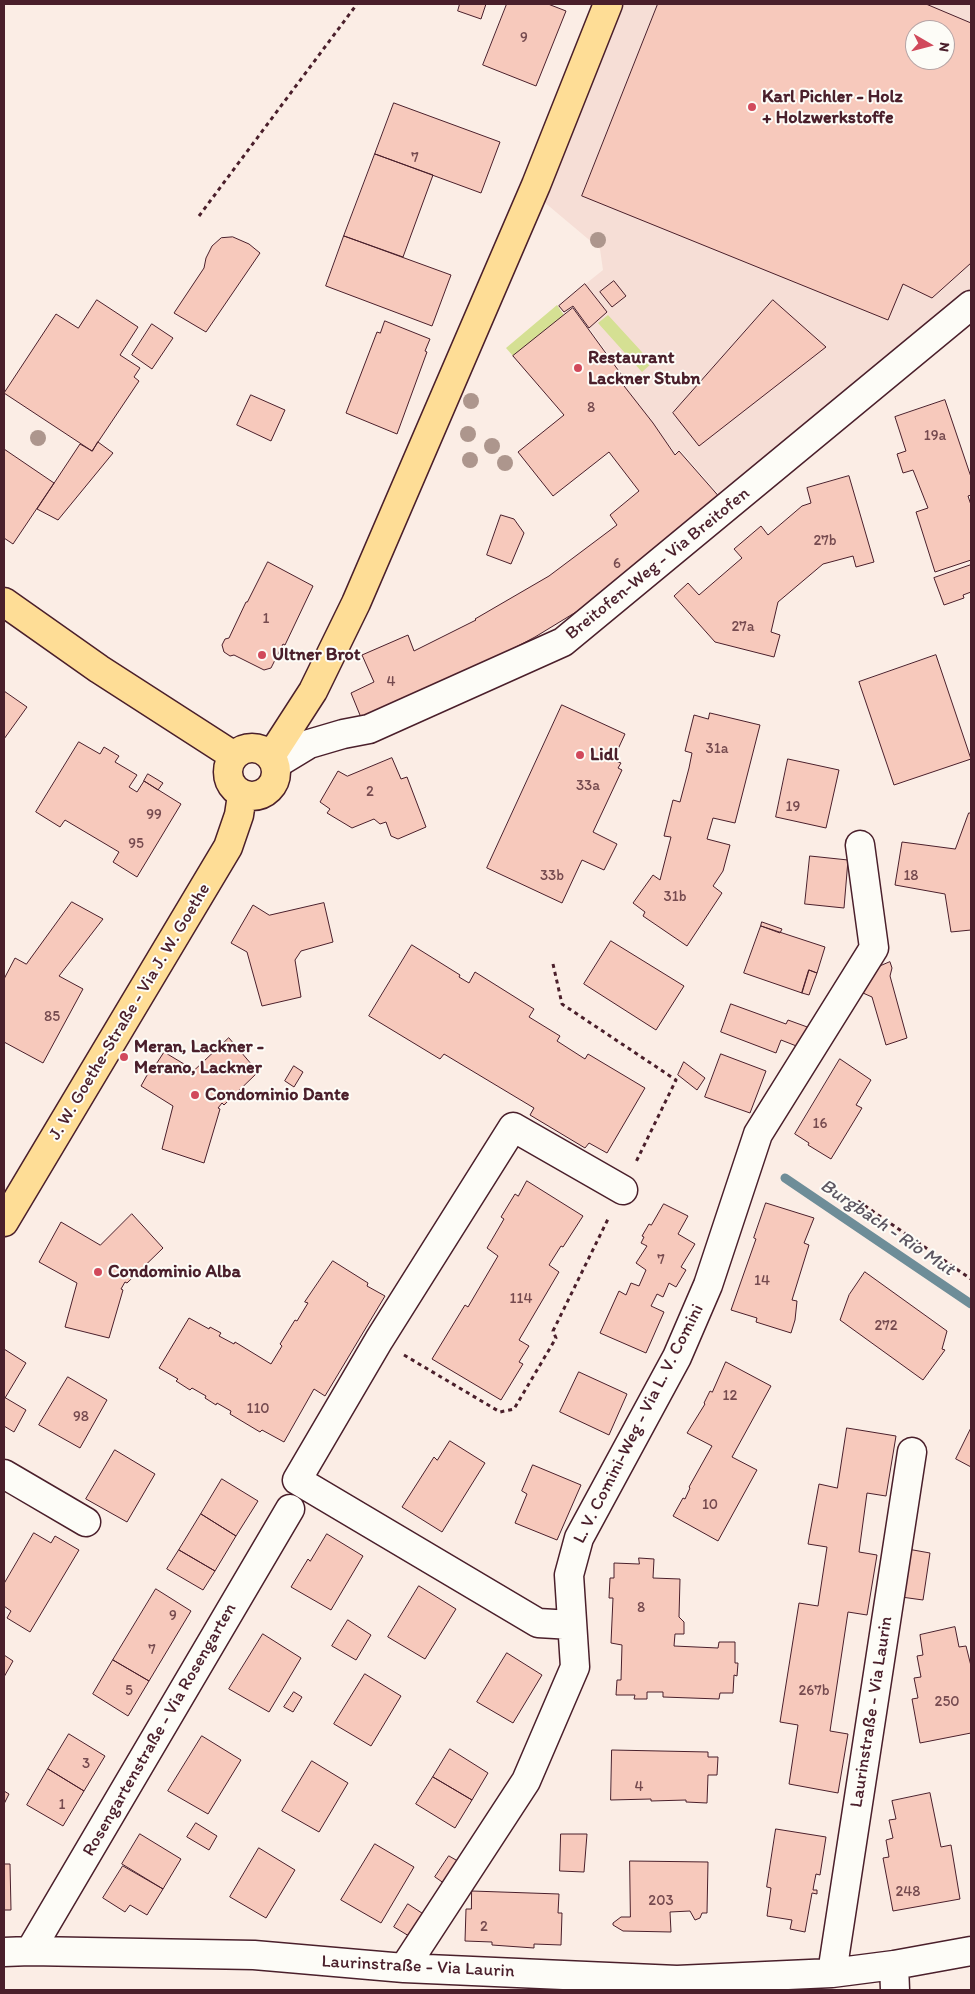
<!DOCTYPE html>
<html>
<head>
<meta charset="utf-8">
<style>
	body { margin:0 }
	#map { position:relative; width:975px; height:1994px; overflow:hidden; background:#fbede5; font-family:Itim,sans-serif }
	canvas { display:block }
	.frame { position:absolute; inset:0; border:5px solid #4a1f2b; pointer-events:none }
	.north { position:absolute; left:905px; top:20px; width:50px; height:50px; box-sizing:border-box; background:#fdfcf7; border:1px solid #b5a4a5; border-radius:50%; rotate:98deg; font-size:14px; font-weight:700; line-height:20px; text-align:center; color:#4a1f2b }
	.north::after { content:''; display:block; margin:auto; width:18px; height:22px; background:#d1495b; clip-path:polygon(50% 0,100% 100%,50% 72%,0 100%) }
</style>
</head>
<body>
<div id="map">
<canvas width="975" height="1994"></canvas>
<div class="frame"></div>
<div class="north">N</div>
</div>
<script>
const c = document.querySelector('canvas').getContext('2d');
c.lineJoin = 'round';
function paint(path, color) { c.fillStyle = color; c.fill(path, 'evenodd'); }
function trace(path, color, width, dash) { c.strokeStyle = color; c.lineWidth = width; c.lineCap = dash ? 'butt' : 'round'; c.setLineDash(dash || []); c.stroke(path); }
function write(font, color, halo, rows, align = 'center') {
  c.font = font + ' Itim,sans-serif'; c.lineWidth = 4; c.setLineDash([]); c.textBaseline = 'middle'; c.strokeStyle = halo; c.fillStyle = color; for (const [text, x, y, turn = 0] of rows) {
    c.save(); c.translate(x, y); c.rotate((+turn || 0) * Math.PI / 180); c.textAlign = isNaN(turn) ? turn : align; if (halo) c.strokeText(text, 0, 0); c.fillText(text, 0, 0); c.restore();
  }
}
const built = new Path2D(`
	M602,4H971V313L728,505L680,450L675,453L618,377L622,373L573,306L564,313L558,306L603,270L600,249L531,191ZM915,30H945V60H915Z`);
const green = new Path2D(`
	M557,305L564,315L513,356L506,348Z
	M608,315L652,363L642,372L598,323Z`);
const stream = new Path2D(`
	M785,1178L971,1304`);
const building = new Path2D(`
	M460,4H486L481,19L458,11Z
	M507,4H548L566,11L536,86L483,65Z
	M658,4H926L971,23V263L932,298L903,284L888,320L582,196ZM915,30H945V60H915Z
	M394,103L500,142L481,193L375,154Z
	M375,154L433,175L403,257L344,236Z
	M344,236L451,275L432,326L326,286Z
	M233,237L249,244L260,253L206,332L174,313L204,268L206,258L212,246L221,238Z
	M614,281L626,296L612,307L600,292Z
	M585,284L607,312L589,328L573,306L564,312L559,306Z
	M97,300L138,327L120,355L140,368L134,377L139,381L92,451L4,393L56,314L78,328Z
	M773,300L826,347L699,446L673,413Z
	M573,308L621,374L617,377L653,423L675,455L679,451L722,500L576,612L535,637L446,684L362,720L351,693L374,682L362,655L408,635L414,651L476,620L475,619L549,576L617,525L610,515L639,491L609,452L553,496L518,452L564,415L513,356Z
	M385,321L430,339L425,351L427,352L397,434L346,413L377,332L380,333Z
	M152,324L173,338L152,369L132,355Z
	M251,395L285,410L271,441L237,425Z
	M945,400L971,477V495L968,496L971,505V560L935,572L916,512L928,508L913,470L903,473L897,454L906,451L895,417Z
	M98,442L113,453L58,520L37,509L80,444L92,451Z
	M4,449L54,483L13,544L4,538Z
	M849,476L874,562L856,567L853,556L823,564L778,602L771,632L780,635L774,657L715,642L674,596L688,583L699,595L742,558L734,549L761,526L768,535L802,506L811,503L807,488Z
	M501,515L514,519L524,533L511,564L487,555Z
	M268,562L313,586L285,645L283,644L271,668L264,670L234,655L230,656L224,652L222,645L225,639L229,638L246,602H247Z
	M971,565V592L963,595L964,598L944,605L934,578Z
	M936,655L971,759L894,785L859,682Z
	M4,691L27,707L4,739Z
	M562,705L625,734L613,760L621,763L618,768L622,770L593,832L617,844L604,870L582,860L562,903L487,868Z
	M710,713L760,725L735,823L713,818L707,839L730,845L723,871L713,886L722,893L687,946L643,916L645,912L633,903L653,875L660,880L671,837L664,836L673,800L680,802L689,768L692,753L685,751L694,715L708,719Z
	M79,742L100,754L104,747L119,756L115,762L137,775L129,787L137,792L144,781L181,804L137,877L113,862L119,852L65,820L60,827L36,812Z
	M392,758L401,779L407,777L426,827L398,839L391,836L386,822L380,824L374,819L352,828L327,813L330,809L320,802L338,771L347,776Z
	M788,759L839,770L826,828L776,817Z
	M148,774L163,783L158,790L144,781Z
	M969,813H971V930L951,932L945,894L895,885L902,842L955,849Z
	M810,856L848,860L844,908L805,904Z
	M72,902L103,919L59,976L83,989L43,1063L4,1042V979L15,958L26,964Z
	M324,903L333,942L301,951L295,960L301,997L262,1006L247,952L231,943L253,905L269,915Z
	M762,922L782,929L780,933L761,926Z
	M761,926L825,947L817,973L809,970L802,993L744,973Z
	M611,941L684,986L656,1030L584,984Z
	M412,945L460,975L459,977L469,983L475,972L534,1009L529,1017L560,1036L557,1041L585,1059L588,1054L645,1088L607,1153L589,1143L585,1148L530,1115L534,1108L444,1054L440,1059L369,1016Z
	M890,962L892,968L890,976L907,1038L886,1045L872,997L863,993L878,967Z
	M809,970L817,973L809,995L802,993Z
	M731,1004L786,1024L788,1020L810,1028L799,1047L781,1040L776,1053L721,1032Z
	M229,1038L258,1072L224,1105L222,1103L218,1108L220,1109L204,1163L162,1149L173,1106L141,1086L151,1068L153,1069L164,1052L194,1070Z
	M721,1054L766,1071L750,1113L705,1097Z
	M840,1059L871,1080L856,1105L862,1108L831,1159L808,1145L809,1143L795,1134Z
	M684,1062L705,1078L697,1090L678,1075Z
	M294,1066L303,1072L294,1087L285,1081Z
	M527,1181L583,1216L563,1247L561,1246L549,1265L559,1272L519,1340L529,1346L519,1362L523,1364L501,1400L432,1359L465,1305L468,1307L498,1256L487,1248L504,1219L501,1217L515,1194L518,1196Z
	M766,1203L814,1218L804,1243L809,1245L792,1300L797,1301L795,1320L791,1333L756,1322L757,1318L731,1310L756,1239L754,1238Z
	M664,1204L688,1216L678,1234L695,1244L681,1267L686,1270L676,1287L669,1283L663,1297L657,1294L651,1306L664,1312L646,1353L600,1333L619,1291L626,1295L631,1283L639,1286L646,1270L636,1263L647,1246L641,1243L644,1237L642,1236L649,1224L651,1225Z
	M132,1214L163,1248L127,1283L125,1282L121,1289L123,1290L109,1338L65,1327L77,1283L39,1262L61,1222L100,1245Z
	M333,1261L368,1283L367,1286L385,1296L325,1396L314,1389L284,1442L262,1430L260,1432L230,1414L231,1411L217,1403L216,1405L205,1398L206,1396L192,1388L190,1390L176,1381L178,1379L159,1368L189,1318L209,1329L210,1327L221,1333L219,1336L234,1344L235,1342L271,1364L282,1346L280,1344L295,1320L297,1321L308,1303L305,1302Z
	M865,1272L947,1331L942,1349L945,1350L923,1380L840,1320L849,1295Z
	M4,1349L26,1363L5,1398L4,1397Z
	M726,1362L771,1386L732,1457L757,1470L718,1541L673,1516L683,1498L685,1499L690,1488L689,1487L712,1446L687,1433L705,1404L704,1403L710,1391L712,1392Z
	M579,1372L627,1394L609,1435L560,1412Z
	M68,1377L107,1400L80,1448L39,1425Z
	M4,1397L26,1410L14,1432L4,1426Z
	M847,1428L896,1436L886,1496L867,1493L859,1552L877,1555L867,1615L848,1612L830,1731L848,1734L838,1793L789,1784L798,1725L780,1722L799,1603L818,1606L827,1547L808,1544L819,1484L837,1488Z
	M971,1428V1467L956,1459Z
	M450,1441L485,1463L442,1532L402,1507L434,1457L437,1460Z
	M115,1450L155,1474L127,1522L86,1499Z
	M533,1465L581,1485L557,1540L515,1523L527,1494L522,1491Z
	M222,1479L258,1501L236,1536L201,1514Z
	M201,1514L236,1536L215,1571L179,1550Z
	M34,1533L51,1543L55,1536L79,1550L30,1632L7,1618L11,1611L4,1606V1584Z
	M327,1534L363,1556L331,1610L291,1587L308,1559L310,1561Z
	M902,1548L930,1553L923,1600L894,1596Z
	M179,1550L215,1571L203,1590L167,1569Z
	M639,1558L654,1559L653,1578L680,1579L679,1617L684,1622V1634H675L674,1646L718,1648L719,1642H735V1663H738L737,1676L734,1675L733,1693H720L719,1699L663,1697V1692H647V1699H634L635,1695H616L617,1680H621L622,1645L611,1643L613,1598H609L610,1578H614V1563L639,1564Z
	M419,1586L456,1609L425,1659L388,1637Z
	M156,1589L191,1611L149,1681L113,1660Z
	M348,1620L371,1635L356,1660L332,1646Z
	M955,1627L959,1647L966,1646L971,1666V1733L920,1743L912,1699L918,1698L914,1678L921,1677L917,1656L923,1655L920,1635Z
	M263,1634L301,1658L269,1712L229,1689Z
	M507,1653L542,1675L513,1723L477,1702Z
	M4,1655L13,1661L4,1677Z
	M113,1660L149,1681L128,1716L93,1694Z
	M365,1674L401,1696L371,1746L334,1724Z
	M294,1692L302,1697L293,1712L284,1707Z
	M69,1734L105,1756L84,1791L48,1769Z
	M202,1736L241,1760L208,1814L168,1791Z
	M450,1749L488,1773L472,1800L433,1777Z
	M612,1750L708,1752V1757H718L717,1775H708L707,1803L686,1802V1800L651,1801V1799L611,1800Z
	M312,1761L348,1783L319,1832L282,1811Z
	M48,1769L84,1791L63,1826L27,1805Z
	M433,1777L472,1800L455,1828L416,1804Z
	M4,1791L9,1794L4,1804Z
	M930,1793L941,1847L951,1845L960,1899L893,1911L883,1858L889,1857L886,1840L893,1838L889,1820L896,1819L892,1801Z
	M196,1823L217,1836L209,1850L187,1837Z
	M776,1829L826,1837L820,1875L816,1874L814,1884L813,1890H817V1894L812,1893L805,1932L790,1929L792,1920L767,1916L771,1888L767,1887Z
	M140,1834L181,1859L163,1889L122,1864Z
	M561,1834H587L584,1872L560,1871Z
	M375,1844L414,1867L381,1923L341,1900Z
	M259,1848L295,1870L266,1918L230,1897Z
	M449,1856L463,1864L448,1886L435,1877Z
	M630,1861L708,1862L707,1913H702L700,1918L695,1920L690,1911L670,1912L671,1932L623,1931L613,1925V1923L621,1917H630Z
	M4,1864H10L11,1910H4Z
	M123,1866L163,1889L147,1915L130,1905L125,1912L103,1898Z
	M472,1891L559,1894L558,1913H562L561,1945L534,1944V1948L492,1945V1942L465,1941L466,1909H471Z
	M408,1904L425,1915L409,1936L394,1927Z`);
const path = new Path2D(`
	M199,216L357,4
	M553,964L562,1004L676,1080L635,1164
	M858,1201L971,1279
	M404,1355L500,1412L514,1409L556,1338L553,1331L609,1217`);
const minor = new Path2D(`
	M276,764L309,744L343,734L369,729L563,642L971,305
	M4,1474L86,1522
	M572,1625L538,1623L297,1480L379,1340L513,1127L623,1190
	M30,1951L290,1509
	M4,1952L30,1951L254,1955L404,1968L677,1980L832,1973L894,1965L971,1951
	M894,1965L895,1990
	M404,1968L526,1781L575,1667L569,1575L579,1538L677,1357L708,1285L758,1134L874,948L860,845
	M832,1973L912,1452`);
const major = new Path2D(`
	M4,602L99,669L234,756
	M228 772a24 24 0 1 1 48 0a24 24 0 1 1-48 0Z
	M271,756L313,691L356,603L536,185L608,4
	M4,1222L228,847L239,815L242,795`);
const trees = [
	[598,240],
	[471,401],
	[468,434],
	[38,438],
	[492,446],
	[470,460],
	[505,463]
];
const markers = [
	[752,107,5,"#d1495b"],
	[578,368,5,"#d1495b"],
	[262,655,5,"#d1495b"],
	[580,755,5,"#d1495b"],
	[124,1057,5,"#d1495b"],
	[195,1095,5,"#d1495b"],
	[98,1272,5,"#d1495b"]
];
const numberNames = [
	["9",524,38],
	["7",415,158],
	["8",591,408],
	["19a",935,436],
	["27b",825,541],
	["6",617,564],
	["1",266,619],
	["27a",743,627],
	["4",391,682],
	["31a",717,749],
	["33a",588,786],
	["2",370,792],
	["19",793,807],
	["99",154,815],
	["95",136,844],
	["33b",552,876],
	["18",911,876],
	["31b",675,897],
	["85",52,1017],
	["16",820,1124],
	["7",661,1260],
	["14",762,1281],
	["114",521,1299],
	["272",886,1326],
	["12",730,1396],
	["110",258,1409],
	["98",81,1417],
	["10",710,1505],
	["8",641,1608],
	["9",173,1616],
	["7",152,1650],
	["5",129,1691],
	["267b",814,1691],
	["250",947,1702],
	["3",86,1764],
	["4",639,1787],
	["1",62,1805],
	["248",908,1892],
	["203",661,1901],
	["2",484,1927]
];
const poiNames = [
	["Karl Pichler - Holz",762,97],
	["+ Holzwerkstoffe",762,118],
	["Restaurant",588,358],
	["Lackner Stubn",588,379],
	["Ultner Brot",272,655],
	["Lidl",590,755],
	["Meran, Lackner -",134,1047],
	["Merano, Lackner",134,1068],
	["Condominio Dante",205,1095],
	["Condominio Alba",108,1272]
];
const streetNames = [
	["Breitofen-Weg - Via Breitofen",658,564,-39],
	["J. W. Goethe-Straße - Via J. W. Goethe",130,1012,-59],
	["L. V. Comini-Weg - Via L. V. Comini",639,1424,-63],
	["Laurinstraße - Via Laurin",872,1712,-81],
	["Rosengartenstraße - Via Rosengarten",160,1730,-60],
	["Laurinstraße - Via Laurin",418,1967,3]
];
const waterNames = [
	["Burgbach - Rio Mut",887,1228,34]
];
paint(built, '#f6ded6');
paint(green, '#d5e093');
trace(stream, '#6e8d98', 9);
paint(building, '#f7c9bc');
trace(building, '#4a1f2b', 1);
trace(minor, '#4a1f2b', 31);
trace(major, '#4a1f2b', 31);
trace(path, '#4a1f2b', 3, [4, 4]);
trace(minor, '#fdfcf7', 28);
trace(major, '#fedd96', 28);
c.fillStyle = '#ad968d';
for (const [x, y] of trees) { c.beginPath(); c.arc(x, y, 8, 0, 2 * Math.PI); c.fill(); }
for (const [x, y, r, color] of markers) { const dot = new Path2D(); dot.arc(x, y, r, 0, 2 * Math.PI); c.fillStyle = color; c.fill(dot); trace(dot, '#fdfcf7', 2); }
write('15px', '#754a4f', null, numberNames);
write('bold 18px', '#4a1f2b', '#fdfcf7', poiNames, 'left');
write('18px', '#4a1f2b', '#fdfcf7', streetNames);
write('italic 19px', '#5c5661', '#fdfcf7', waterNames);
</script>
</body>
</html>
